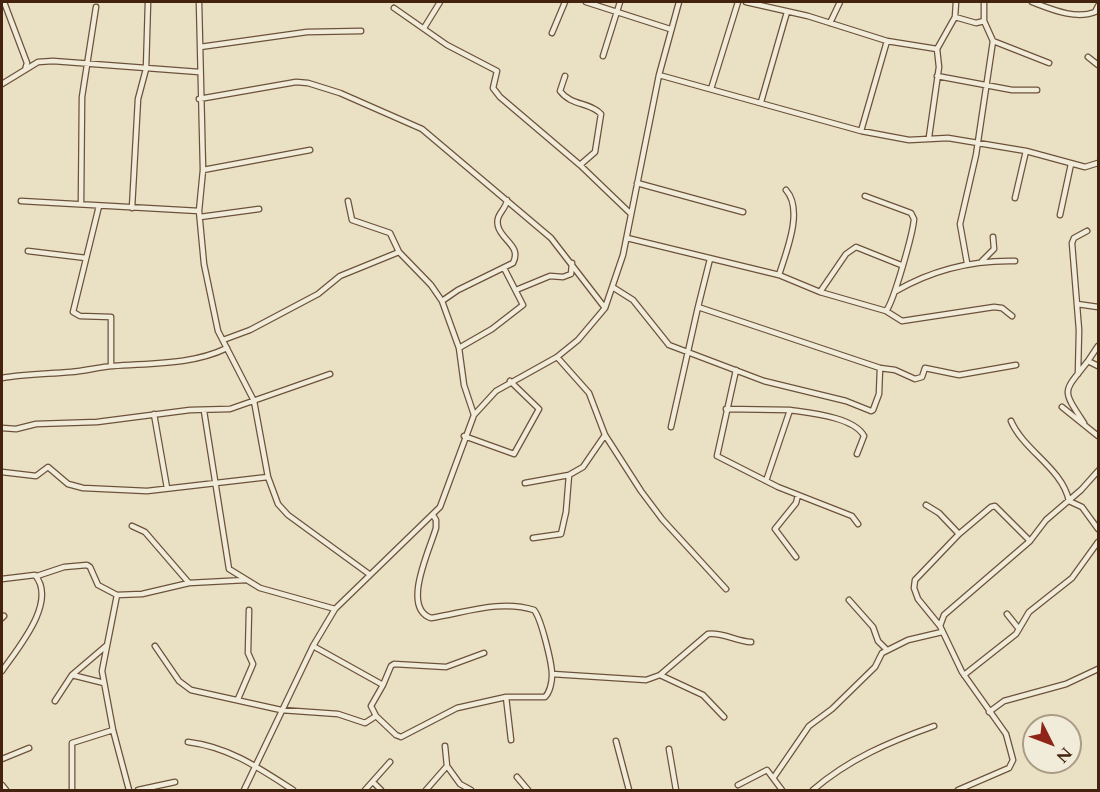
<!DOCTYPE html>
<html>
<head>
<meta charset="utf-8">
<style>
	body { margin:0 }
	#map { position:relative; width:1100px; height:792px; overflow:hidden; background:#eae1c5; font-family:Cardo,serif }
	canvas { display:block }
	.frame { position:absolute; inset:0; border:3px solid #43230d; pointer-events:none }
	.north { position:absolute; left:1022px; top:714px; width:60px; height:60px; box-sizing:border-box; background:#f1ecd9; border:2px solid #ab9c87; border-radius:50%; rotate:132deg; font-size:16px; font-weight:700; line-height:24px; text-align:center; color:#43230d }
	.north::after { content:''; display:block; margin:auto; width:21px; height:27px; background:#8f2418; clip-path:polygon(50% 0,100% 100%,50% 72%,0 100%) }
</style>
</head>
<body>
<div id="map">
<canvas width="1100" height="792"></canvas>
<div class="frame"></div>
<div class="north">N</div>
</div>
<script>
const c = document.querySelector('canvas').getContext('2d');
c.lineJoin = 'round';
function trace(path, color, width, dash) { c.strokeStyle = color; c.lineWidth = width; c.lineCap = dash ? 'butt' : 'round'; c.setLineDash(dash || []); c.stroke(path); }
const minor = new Path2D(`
	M4,2L27,63L25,70
	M199,2L203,170L199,211L204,264L218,331L254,401L268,477L278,504L288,515L369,574
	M586,2L670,29
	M746,2L808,16L887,41L937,49
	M1032,2C1051,9 1075,20 1095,12L1098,6
	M394,8L447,45L497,71L493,88L500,97L580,165L631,214
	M955,17L956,2
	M830,23L840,2
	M424,28L440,2
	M552,33L565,2
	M993,41L1049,63
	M200,47L307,32L361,31
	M603,56L620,2
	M1088,57L1098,65
	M659,75L861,131L909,140L948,138L1026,151L1085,167L1098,163
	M565,76L560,91C571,106 590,102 601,114L595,152L580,165
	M937,76L1012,90H1037
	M2,84L38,62L53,61L199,72
	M711,89L738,2
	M199,99L296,82L308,83L340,93L422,129L551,238L605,308
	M761,102L787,12
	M861,131L887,41
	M929,137L939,67L937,49L955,17L976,23L984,21
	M203,170L310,150
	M637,183L743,212
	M865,196L911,213L914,219C913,233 894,301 886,311
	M1015,198L1026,151
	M21,201L199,211
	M348,201L352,220L390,233L399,252L431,285L442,301L459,348L464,385L474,415
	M81,204L82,97L96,7
	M99,206L73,312L80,316L111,317V366
	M132,208L138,99L146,69L148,2
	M1060,215L1071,164
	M200,217L259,209
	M627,238L779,275L820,292L886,311L902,321L994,307L1002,308L1012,316
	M28,251L86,258
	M982,261L994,249L993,237
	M967,263L960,224L976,155L993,41L984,21V2
	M779,275C786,252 804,210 786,190
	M614,288L633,300L669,345L764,381L846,401L871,411L873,410L879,394L880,368
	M516,290L550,276L563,277L571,274L572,263
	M896,291C934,269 972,260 1015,261
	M820,292L846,254L856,247L901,265
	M442,301L458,290L513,263C522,246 501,240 498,226C495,214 506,210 507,200
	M1077,304L1098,307
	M698,307L710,259
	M223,340L250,330L318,294L340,276L399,252
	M459,348L492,329L523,305L504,268
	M557,357L589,393L605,435L641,491L662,519L726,589
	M1088,361L1098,346
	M736,370L717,456L778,487L852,516L858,524
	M1078,374L1079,330L1072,243L1074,238L1087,231
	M2,378C25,374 48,374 71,372C85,371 99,367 113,366C151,363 192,365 227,348
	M1062,407L1098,436
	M726,409L790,410L766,481
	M790,410C810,413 854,417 864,436L857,454
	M204,411L229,569L260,588L335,609
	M154,414L167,488
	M1011,421C1024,451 1062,468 1069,501L1082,507L1098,529
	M1084,423C1061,388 1063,393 1088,361L1098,366
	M671,427L698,307L880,368L895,370L915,379L922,377L925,368L959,375L1016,365
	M2,428L16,429L36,424L97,422L190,410L230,409L330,374
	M464,436L514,454L539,409L510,381
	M2,472L36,476L48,467L68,484L83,488L147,491L268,477
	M525,483L569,475L583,467L605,435
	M926,505L939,513L959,534
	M433,515L436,520V528C430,549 401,608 431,618C464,613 501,599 534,610C541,618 552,663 552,675C552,682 550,692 545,697H506L511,740
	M132,526L145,532L189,583
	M533,538L561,534L566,512L569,475
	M796,557L775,529L796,503L798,495
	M37,576L64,567L87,565L90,567L98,585L117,595L142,594L189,583L246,580
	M2,579L35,575C58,602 17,649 2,671
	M117,595L102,671L113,730L129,790
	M849,600L873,627L878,641L887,650
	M2,618L4,616
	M940,626L944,615L1030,541L1046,520L1081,490L1098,471
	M1019,629L1029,612L1072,578L1098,542
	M155,646L179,681L191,690L281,710L338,714L365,723L376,716L371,706L383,685
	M313,646L383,685L391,666L394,664L446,667L484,653
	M552,674L646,680L660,675L708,634C722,632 736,641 751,642
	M72,675L104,683
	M660,675L703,695L724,717
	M964,675L1016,634L1019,629L1007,614
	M238,699L253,664L248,653L249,610
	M55,701L72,675L106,646
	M989,712L1004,701L1066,684L1098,669
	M376,716L396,735L401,737L457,708L506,697
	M616,741L629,790
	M188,742C229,747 259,768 293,790
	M669,749L676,790
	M2,759L29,748
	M447,766L460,784L471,790
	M517,777L528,790
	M774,777L809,726L832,709L875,667L882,653L908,640L942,632
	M373,782L381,790
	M2,785L6,790
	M738,785L767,770L782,790
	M72,790V743L113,730
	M138,790L175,782
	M244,790L313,646L335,609L440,507L474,415L496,391L557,357L578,340L605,308L623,255L659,75L679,2
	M365,790L390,762
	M426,790L447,766L445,746
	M813,790C849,759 889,742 934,726
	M958,790L1009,768L1013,760L1006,734L962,672L940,626L918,599L914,588L915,580L959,534L991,507L995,506L1030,541`);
trace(minor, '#6d523b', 7);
trace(minor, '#f1ecd9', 4.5);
</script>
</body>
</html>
